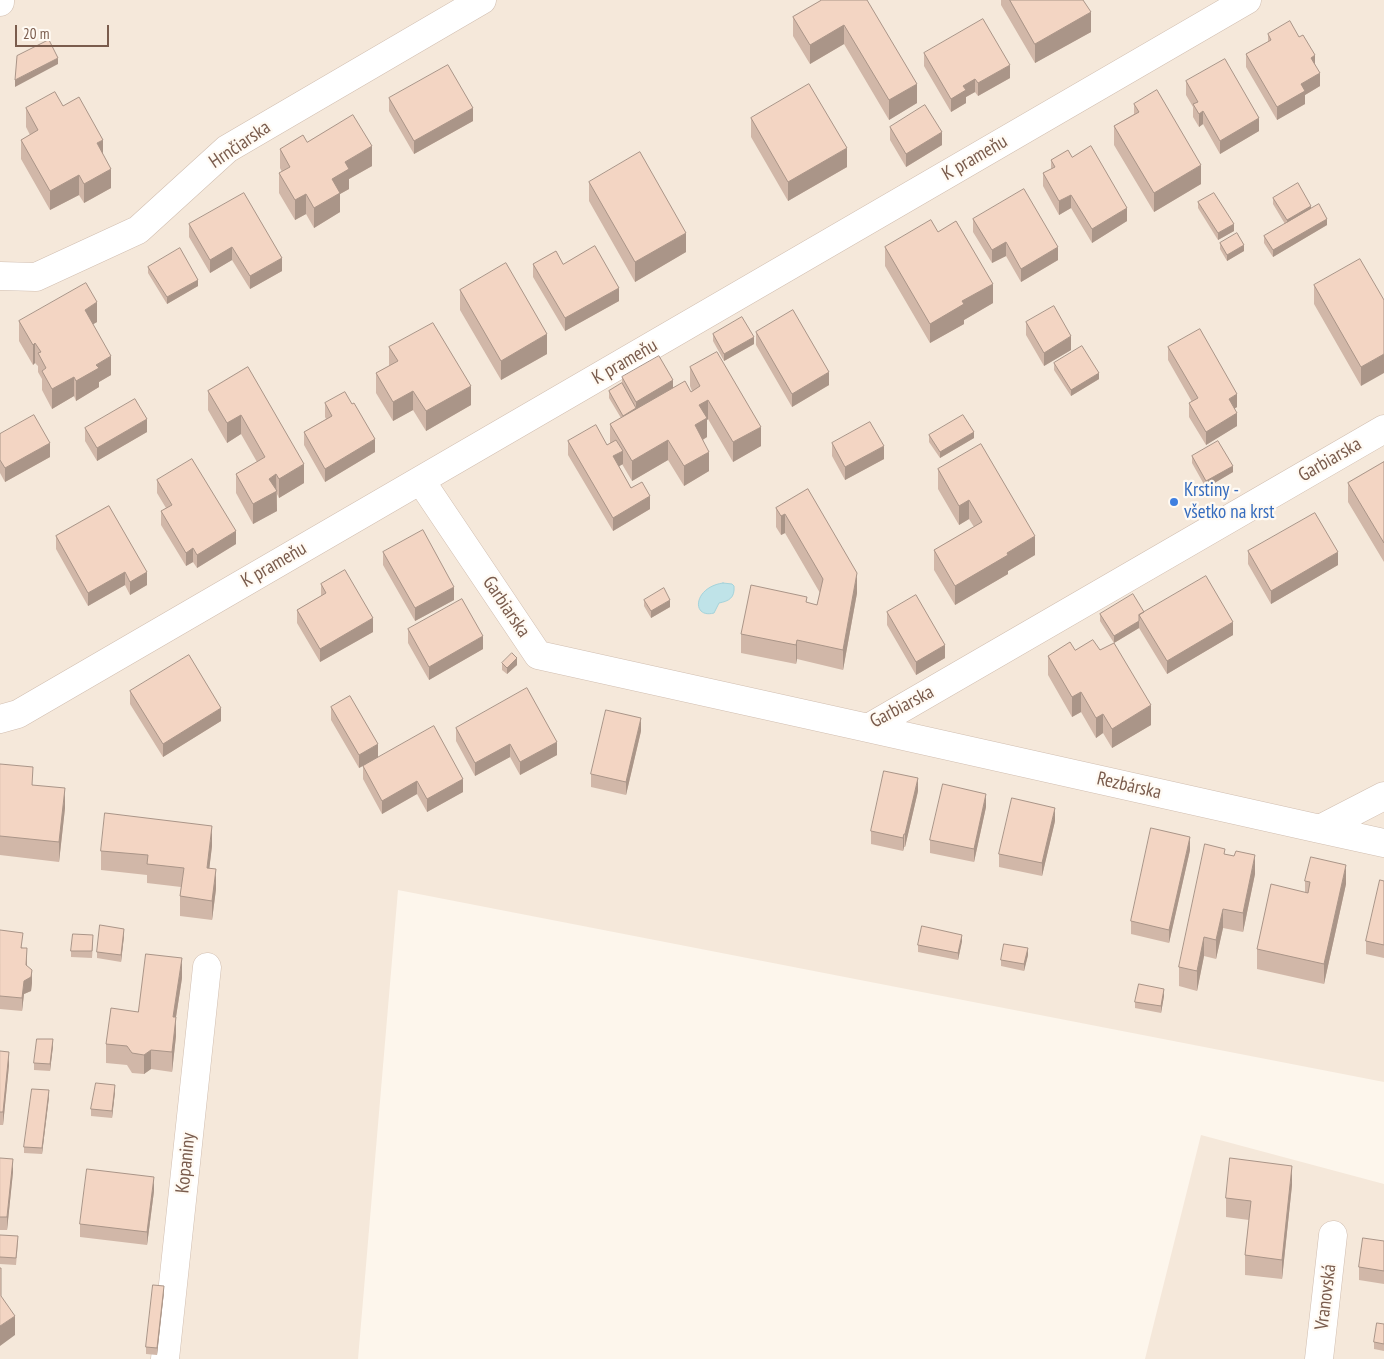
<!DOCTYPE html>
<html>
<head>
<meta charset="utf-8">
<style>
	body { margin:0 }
	#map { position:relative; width:1384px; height:1359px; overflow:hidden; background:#fdf6ec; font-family:"PT Sans Narrow",sans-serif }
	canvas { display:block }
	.scale { position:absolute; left:15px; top:25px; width:94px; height:22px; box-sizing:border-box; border:2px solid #7a5c4d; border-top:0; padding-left:6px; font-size:15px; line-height:18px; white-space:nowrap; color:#7a5c4d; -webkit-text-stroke:4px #fffaf3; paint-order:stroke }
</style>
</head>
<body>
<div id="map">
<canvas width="1384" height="1359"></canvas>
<div class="scale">20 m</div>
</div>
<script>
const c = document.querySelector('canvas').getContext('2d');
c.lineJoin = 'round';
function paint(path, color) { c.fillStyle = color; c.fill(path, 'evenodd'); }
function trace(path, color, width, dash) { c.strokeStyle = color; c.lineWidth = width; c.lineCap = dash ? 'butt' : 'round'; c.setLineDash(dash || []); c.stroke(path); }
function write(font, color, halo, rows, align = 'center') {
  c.font = font + ' "PT Sans Narrow",sans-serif'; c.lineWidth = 4.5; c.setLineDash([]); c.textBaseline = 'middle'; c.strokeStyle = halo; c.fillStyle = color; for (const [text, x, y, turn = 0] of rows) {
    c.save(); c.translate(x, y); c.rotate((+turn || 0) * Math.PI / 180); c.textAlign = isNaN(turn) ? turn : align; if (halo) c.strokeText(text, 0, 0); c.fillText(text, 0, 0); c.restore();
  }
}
const residential = new Path2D(`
	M0,0H1384V1082L398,890L358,1359H0Z
	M1201,1135L1384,1184V1359H1145Z`);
const water = new Path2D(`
	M723,583L732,584L734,586C735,598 729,601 719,603L714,613C691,619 693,587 723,583Z`);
const minor = new Path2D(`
	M0,2V0
	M0,276L36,277L138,230L227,149L482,0
	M421,481L538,655L868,728L1384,429
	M0,719L18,714L1247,0
	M868,728L1320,829L1384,796
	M1320,829L1384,843
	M165,1359L207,967
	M1319,1359L1333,1235`);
const wall = new Path2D(`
	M822,0L917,103L889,120L844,44L810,64L793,36V17Z
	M1001,0H1083L1091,32L1035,63L1001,5Z
	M1268,34L1315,64L1320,86L1305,95V104L1277,120L1246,67V54L1268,42Z
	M924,53L1010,78L978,96L975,92L966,97V103L951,112L924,66Z
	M1186,81L1259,131L1220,154L1203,124L1199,127L1193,117V107L1186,95Z
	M389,98L473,121L414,154L389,111Z
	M1134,104L1201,184L1154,212L1114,145V126L1134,114Z
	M63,106L103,155L111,188L84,203L79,195L50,210L21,159V140L30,135L26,127V108Z
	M751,118L847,167L788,201L751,137Z
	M890,127L942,145L906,167L890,140Z
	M307,142L372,166L349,179V189L340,194V212L314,228L306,214L295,220L279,193V173L282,172L280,168V149Z
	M1072,157L1127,221L1092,243L1071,208L1059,215L1043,186V173L1051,169V160Z
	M589,182L686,252L635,282L589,201Z
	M1273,198L1311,209L1327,225L1273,257L1264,243V236L1285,224L1273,204Z
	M1198,202L1234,231L1218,240L1198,208Z
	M973,219L1058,260L1021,282L1006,256L992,263L973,232Z
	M189,224L282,271L250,289L232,260L210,273L189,237Z
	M938,232L993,303L964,320V324L930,343L885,266V247Z
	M1220,243L1244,251L1227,261L1220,249Z
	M533,264H563L619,301L565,331L533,277Z
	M148,267L198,286L167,304L148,273Z
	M1314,285L1384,300L1361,386L1314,304Z
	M460,290L547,354L501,380L460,310Z
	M19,321L97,322L93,324L111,375L99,382V387L76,401L74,396L52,409L42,390V379L38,372V366L35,363L33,365L19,341Z
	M1026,322L1071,350L1044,366L1026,335Z
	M756,332L829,385L792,407L756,345Z
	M713,334L754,344L724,361L713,341Z
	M389,347L471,405L426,431L413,410L393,421L376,393V373L389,366Z
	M1168,347L1237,407L1234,409L1237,426L1206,445L1189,417V403L1192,402L1168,360Z
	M1054,363L1099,379L1071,396L1054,370Z
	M248,367L304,483L279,498L277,494V511L253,524L236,493V474L257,462L241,434L227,443L208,410V391Z
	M690,367L761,446L733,462L708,419L707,420V437L703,440L709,471L684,486L668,460L632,481L622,464L619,466L631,488L650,509L613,531L568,455V441L607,445L610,443V424L621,418L609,398V391L622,383V377L691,392L692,391L690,386Z
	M325,403L375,452L325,482L304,445V432L326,419L325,417Z
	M85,428L147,432L97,461L85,441Z
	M0,434L50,457L5,482L0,473Z
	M929,435L974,438L940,458L929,442Z
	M832,443L884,459L845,480L832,456Z
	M1192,456L1233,472L1206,488L1192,463Z
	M1384,462V562L1348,502V483Z
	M938,469L1035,555L1008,571V574L955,605L934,570V550L974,527L969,519L959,525L938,489Z
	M157,480L236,544L197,568L193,562L186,566L161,525V511L166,508L157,493Z
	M808,489L857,593L843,670L797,659L796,664L741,653V634L807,603L817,605L820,593L785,533L781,535L776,527V508Z
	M109,506L147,585L130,595L125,585L88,606L56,549V536Z
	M1248,551L1338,565L1271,604L1248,564Z
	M383,552L454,600L415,621L383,565Z
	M321,584L373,632L320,662L297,623V610L321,596Z
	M644,600L670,607L651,618L644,606Z
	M887,612L945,658L916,675L887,625Z
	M1144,612L1233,635L1167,674L1139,628L1114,643L1151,725L1112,748L1103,733L1096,738L1081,712L1072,717L1048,675V656L1075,650H1100L1114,643L1100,621V614Z
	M408,629L483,649L429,680L408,643Z
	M502,663L517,665L507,674L502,670Z
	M130,691L221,721L163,757L130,704Z
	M331,707L378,757L366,764L463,792L427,812L417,794L382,814L363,779V766L359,768L331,720Z
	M456,728L557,755L520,775L510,757L475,776L456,741Z
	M641,731L626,795L591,787V774Z
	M0,764L33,785L65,808L59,862L0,855Z
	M918,791L905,847H904L903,851L871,844V831Z
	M986,807L974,862L930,853V840Z
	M1055,821L1042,876L999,867V854Z
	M212,846L209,869L216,889L212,920L180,916V896L181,887L147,883V875L101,870V851Z
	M1190,850L1169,943L1131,934V921Z
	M1225,854L1255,874L1243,932L1223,928L1216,959L1204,956L1197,991L1179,986V967Z
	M1305,881L1346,884L1324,984L1257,969V949L1305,892Z
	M1384,881V958L1366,954V941Z
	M0,930L23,948L27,962V966L32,983L31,991L24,994L22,1011L0,1009Z
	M124,936L121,962L97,958V952Z
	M962,941L958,960L918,952V945Z
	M93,942L92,958L71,957V951Z
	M1028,955L1024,971L1001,966V960Z
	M182,978L176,1017V1036L172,1072L151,1069L144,1074L132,1073L127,1065L106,1063V1044L138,1012Z
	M1164,996L1161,1013L1135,1008V1002Z
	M53,1046L50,1071L34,1070V1063Z
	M0,1051L9,1065L3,1125H0Z
	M115,1092L112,1118L91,1116V1109Z
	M49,1097L42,1154L24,1153V1147Z
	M0,1158L13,1172L7,1230H0Z
	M1292,1185L1282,1279L1245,1275V1255L1249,1220L1226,1217V1198Z
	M154,1191L147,1245L80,1237V1224Z
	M0,1235L18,1243L16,1265L0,1264Z
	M1384,1241V1284L1359,1280V1267Z
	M164,1292L157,1355L146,1354V1347Z
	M1384,1324V1351L1374,1349V1342Z`);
const shadedWall = new Path2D(`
	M1091,12V32L1035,63V44Z
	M844,25V44L810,64V45Z
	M1315,55V69L1311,58Z
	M58,58V64L15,87V80Z
	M1010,65V78L978,96V83Z
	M1320,73V86L1305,95V104L1277,120V107L1301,84Z
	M975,79V92L966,97V103L951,112V99L963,86Z
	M917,84V103L889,120V100Z
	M473,108V121L414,154V141Z
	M1203,111V124L1199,127V114Z
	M1259,118V131L1220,154V141Z
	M942,132V145L906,167V154Z
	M103,140V159L97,143Z
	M372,146V166L349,179V189L340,194V212L314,228V208L332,179L345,162Z
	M847,148V167L788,201V182Z
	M1201,165V184L1154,212V193Z
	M111,169V188L84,203V184Z
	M79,175V195L50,210V191Z
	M306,194V214L295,220V200Z
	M1071,195V208L1059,215V201Z
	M1311,206V212L1287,226V220Z
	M1127,208V221L1092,243V229Z
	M1327,219V225L1273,257V250Z
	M1234,224V231L1218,240V233Z
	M686,233V252L635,282V262Z
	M1006,242V256L992,263V250Z
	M1244,245V251L1227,261V255Z
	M232,247V260L210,273V260Z
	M1058,247V260L1021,282V269Z
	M282,258V271L250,289V276Z
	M198,280V286L167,304V297Z
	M993,284V303L964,320V324L930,343V324L962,301Z
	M619,288V301L565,331V318Z
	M97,302V322L85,329V310Z
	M547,334V354L501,380V361Z
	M1071,336V350L1044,366V353Z
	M754,337V344L724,361V354Z
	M35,343V363L33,365V345Z
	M1384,354V373L1361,386V367Z
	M111,356V375L99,382V387L76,401V381L96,365Z
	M829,372V385L792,407V394Z
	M1099,373V379L1071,396V390Z
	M74,377V396L52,409V389Z
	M673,380V393L623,422V416L636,408V402Z
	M471,386V405L426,431V411Z
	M413,391V410L393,421V402Z
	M1237,394V407L1229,412V399Z
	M708,400V419L707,420V437L695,444V425L699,405Z
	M1237,413V426L1206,445V432Z
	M241,415V434L227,443V423Z
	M147,419V432L97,461V448Z
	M761,427V446L733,462V442Z
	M974,432V438L940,458V452Z
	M375,439V452L325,482V469Z
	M668,440V460L632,481V461Z
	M50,443V457L5,482V468Z
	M884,446V459L845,480V467Z
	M623,451V464L613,470V456Z
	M709,452V471L684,486V466Z
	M304,464V483L279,498V479Z
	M1233,466V472L1206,488V481Z
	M276,474L277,511L253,524V504L269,479Z
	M650,496V509L613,531V518Z
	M969,500V519L959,525V506Z
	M785,514V533L781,535V516Z
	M236,531V544L197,568V555Z
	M1035,536V555L1008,571V574L955,605V586L1007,553Z
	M193,548V562L186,566V553Z
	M1338,552V565L1271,604V591Z
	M125,572V585L88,606V593Z
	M147,572V585L130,595V582Z
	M857,573V593L843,670V650Z
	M454,587V600L415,621V608Z
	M670,600V607L651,618V611Z
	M373,618V632L320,662V649Z
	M1139,621V628L1114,643V636Z
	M1233,622V635L1167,674V661Z
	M483,636V649L429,680V667Z
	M797,640V659L796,664V645Z
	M945,645V658L916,675V662Z
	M517,658V665L507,674V668Z
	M1081,692V712L1072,717V697Z
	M1151,705V725L1112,748V729Z
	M221,708V721L163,757V744Z
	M1103,714V733L1096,738V718Z
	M641,718V731L626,795V782Z
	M557,742V755L520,775V762Z
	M378,744V757L359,768V755Z
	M510,744V757L475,776V763Z
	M918,778V791L905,847V834Z
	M463,779V792L427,812V799Z
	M417,781V794L382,814V801Z
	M65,788V808L59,862V842Z
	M986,794V807L974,862V849Z
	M1055,808V821L1042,876V863Z
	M212,826V846L207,888V868Z
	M904,834V847L903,851V838Z
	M1190,837V850L1169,943V930Z
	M1255,855V874L1243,932V913Z
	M1346,865V884L1324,984V964Z
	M216,869V889L212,920V901Z
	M1223,909V928L1216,959V940Z
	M124,929V936L121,962V955Z
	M962,935V941L958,960V953Z
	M1204,937V956L1197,991V971Z
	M27,948V962L26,978V965Z
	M1028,948V955L1024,971V964Z
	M182,958V978L173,1036V1017Z
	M32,970V983L31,991L24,994L22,1011V998L24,981Z
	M1164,989V996L1161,1013V1006Z
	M176,1017V1036L172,1072V1052Z
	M53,1039V1046L50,1071V1064Z
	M151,1050V1069L144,1074V1055Z
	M9,1052V1065L3,1125V1112Z
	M115,1085V1092L112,1118V1111Z
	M49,1090V1097L42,1154V1148Z
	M13,1159V1172L7,1230V1217Z
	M1292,1166V1185L1282,1279V1260Z
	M154,1177V1191L147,1245V1232Z
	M164,1286V1292L157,1355V1348Z
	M15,1316V1335L0,1346V1326Z`);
const building = new Path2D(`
	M822,0H867L917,84L889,100L844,25L810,45L793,17Z
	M1010,0H1083L1091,12L1035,44Z
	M983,19L1010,65L978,83L975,79L963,86L966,90L951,99L924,53Z
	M1290,21L1299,37L1303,35L1315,55L1311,58L1320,73L1301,84L1305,91L1277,107L1246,54L1271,40L1268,34Z
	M49,40L58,58L15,80L17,56Z
	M1225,59L1259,118L1220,141L1203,111L1199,114L1193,104L1198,102L1186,81Z
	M448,65L473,108L414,141L389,98Z
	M809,84L847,148L788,182L751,118Z
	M1157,90L1201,165L1154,193L1114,126L1139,112L1134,104Z
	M55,92L63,106L79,97L103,140L97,143L111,169L84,184L79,175L50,191L21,140L38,130L26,108Z
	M925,105L942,132L906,154L890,127Z
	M353,115L372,146L345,162L349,169L332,179L340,193L314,208L306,194L295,200L279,173L290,167L280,149L303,135L307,142Z
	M1091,146L1127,208L1092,229L1071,195L1059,201L1043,173L1055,167L1051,160L1068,150L1072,157Z
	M640,152L686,233L635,262L589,182Z
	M1298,183L1311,206L1287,220L1273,198Z
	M1024,189L1058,247L1021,269L1006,242L992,250L973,219Z
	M244,193L282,258L250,276L232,247L210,260L189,224Z
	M1214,193L1234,224L1218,233L1198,202Z
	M1319,204L1327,219L1273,250L1264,236Z
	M931,220L938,232L956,221L993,284L962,301L964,304L930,324L885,247Z
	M1237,233L1244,245L1227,255L1220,243Z
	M595,246L619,288L565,318L533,264L556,251L563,264Z
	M180,248L198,280L167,297L148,267Z
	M1360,259L1384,300V354L1361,367L1314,285Z
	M506,263L547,334L501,361L460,290Z
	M86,283L97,302L85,310L111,356L96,365L99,368L76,381L74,377L52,389L42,371L46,368L38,353L41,352L35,343L33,345L19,321Z
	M1054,306L1071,336L1044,353L1026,322Z
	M793,310L829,372L792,394L756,332Z
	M742,317L754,337L724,354L713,334Z
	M433,323L471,386L426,411L413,391L393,402L376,373L398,361L389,347Z
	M1200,329L1237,394L1229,399L1237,413L1206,432L1189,403L1198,398L1168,347Z
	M1082,346L1099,373L1071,390L1054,363Z
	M717,352L761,427L733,442L708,400L699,405L707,418L695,425L709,452L684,466L668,440L632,461L610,424L685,381L691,392L700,386L690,367Z
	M659,356L673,380L636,402L622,377Z
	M248,367L304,464L279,479L276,474L269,479L277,491L253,504L236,474L265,457L241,415L227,423L208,391Z
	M622,383L636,408L623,416L609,391Z
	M345,392L352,404L354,403L375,439L325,469L304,432L332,416L325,403Z
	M135,399L147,419L97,448L85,428Z
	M34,415L50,443L5,468L0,460V434Z
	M963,415L974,432L940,452L929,435Z
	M870,422L884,446L845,467L832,443Z
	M596,425L607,445L616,440L623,451L613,456L631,488L642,482L650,496L613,518L568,441Z
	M1218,441L1233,466L1206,481L1192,456Z
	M981,444L1035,536L1007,553L1008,555L955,586L934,550L982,522L969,500L959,506L938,469Z
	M192,459L236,531L197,555L193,548L186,553L161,511L172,505L157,480Z
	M1384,462V543L1348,483Z
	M808,489L857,573L843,650L797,640L796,645L741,634L751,585L807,597L806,602L817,605L823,579L785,514L781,516L776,508Z
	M109,506L147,572L130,582L125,572L88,593L56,536Z
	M1315,513L1338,552L1271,591L1248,551Z
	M423,530L454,587L415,608L383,552Z
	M345,570L373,618L320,649L297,610L326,593L321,584Z
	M1206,576L1233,622L1167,661L1139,615Z
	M664,588L670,600L651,611L644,600Z
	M1133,594L1144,612L1139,615V621L1114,636L1100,614Z
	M916,595L945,645L916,662L887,612Z
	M462,599L483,636L429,667L408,629Z
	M1093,640L1100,650L1114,643L1151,705L1112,729L1103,714L1096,718L1081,692L1072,697L1048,656L1070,642L1075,650Z
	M512,653L517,658L507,668L502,663Z
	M189,655L221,708L163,744L130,691Z
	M527,688L557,742L520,762L510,744L475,763L456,728Z
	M350,696L378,744L359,755L331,707Z
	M606,710L641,718L626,782L591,774Z
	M434,726L463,779L427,799L417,781L382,801L363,766Z
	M0,764L33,767L32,785L65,788L59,842L0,836Z
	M884,771L918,778L905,834H904L903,838L871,831Z
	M943,784L986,794L974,849L930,840Z
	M1012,798L1055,808L1042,863L999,854Z
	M105,813L212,826L207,868L216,869L212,901L180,896L184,868L147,864L148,855L101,851Z
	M1151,828L1190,837L1169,930L1131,921Z
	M1205,844L1225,849L1224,854L1234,856L1236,851L1255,855L1243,913L1223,909L1216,940L1204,937L1197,971L1179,967Z
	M1311,857L1346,865L1324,964L1257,949L1271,884L1308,893L1310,882L1305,881Z
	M1380,880L1384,881V945L1366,941Z
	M100,925L124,929L121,955L97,952Z
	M922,926L962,935L958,953L918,945Z
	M0,930L23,933L21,948H27L26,965L32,970L31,977L24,981L22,998L0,996Z
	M73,934L93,935L92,951H71Z
	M1004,944L1028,948L1024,964L1001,960Z
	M146,954L182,958L173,1017H176L172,1052L151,1050L144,1055L132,1053L127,1046L106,1044L111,1008L138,1012Z
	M1139,984L1164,989L1161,1006L1135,1002Z
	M37,1039H53L50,1064L34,1063Z
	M0,1051L9,1052L3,1112H0Z
	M96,1083L115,1085L112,1111L91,1109Z
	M32,1089L49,1090L42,1148L24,1147Z
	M0,1158L13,1159L7,1217H0Z
	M1230,1158L1292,1166L1282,1260L1245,1255L1251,1201L1226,1198Z
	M87,1169L154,1177L147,1232L80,1224Z
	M0,1235L18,1236L16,1258L0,1257Z
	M1363,1238L1384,1241V1271L1359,1267Z
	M0,1268H1V1296L15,1316L0,1326Z
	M153,1285L164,1286L157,1348L146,1347Z
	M1377,1323L1384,1324V1344L1374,1342Z`);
const markers = [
	[1174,502,5,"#3f7fe0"]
];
const streetNames = [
	["Hrnčiarska",240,145,-34],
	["K prameňu",975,158,-30],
	["K prameňu",625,362,-30],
	["Garbiarska",1330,460,-30],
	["K prameňu",274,565,-30],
	["Garbiarska",506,607,56],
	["Garbiarska",902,707,-28],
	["Rezbárska",1129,786,13],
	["Kopaniny",186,1163,-84],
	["Vranovská",1326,1297,-83]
];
const shopNames = [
	["Krstiny -",1184,491],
	["všetko na krst",1184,513]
];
paint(residential, '#f5e8da');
paint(water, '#bfe3e8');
trace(water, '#a5d3da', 1);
trace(minor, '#d1beb0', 29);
trace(minor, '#fff', 28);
paint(wall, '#d1b7a8');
paint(shadedWall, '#aa9588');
paint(building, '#f3d5c3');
trace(building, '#aa9588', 1);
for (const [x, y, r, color] of markers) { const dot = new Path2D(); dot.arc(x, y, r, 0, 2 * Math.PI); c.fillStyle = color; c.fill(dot); trace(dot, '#fffaf3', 2); }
write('19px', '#7a5c4d', '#fffaf3', streetNames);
write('19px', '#366cbe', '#fffaf3', shopNames, 'left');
</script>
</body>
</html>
